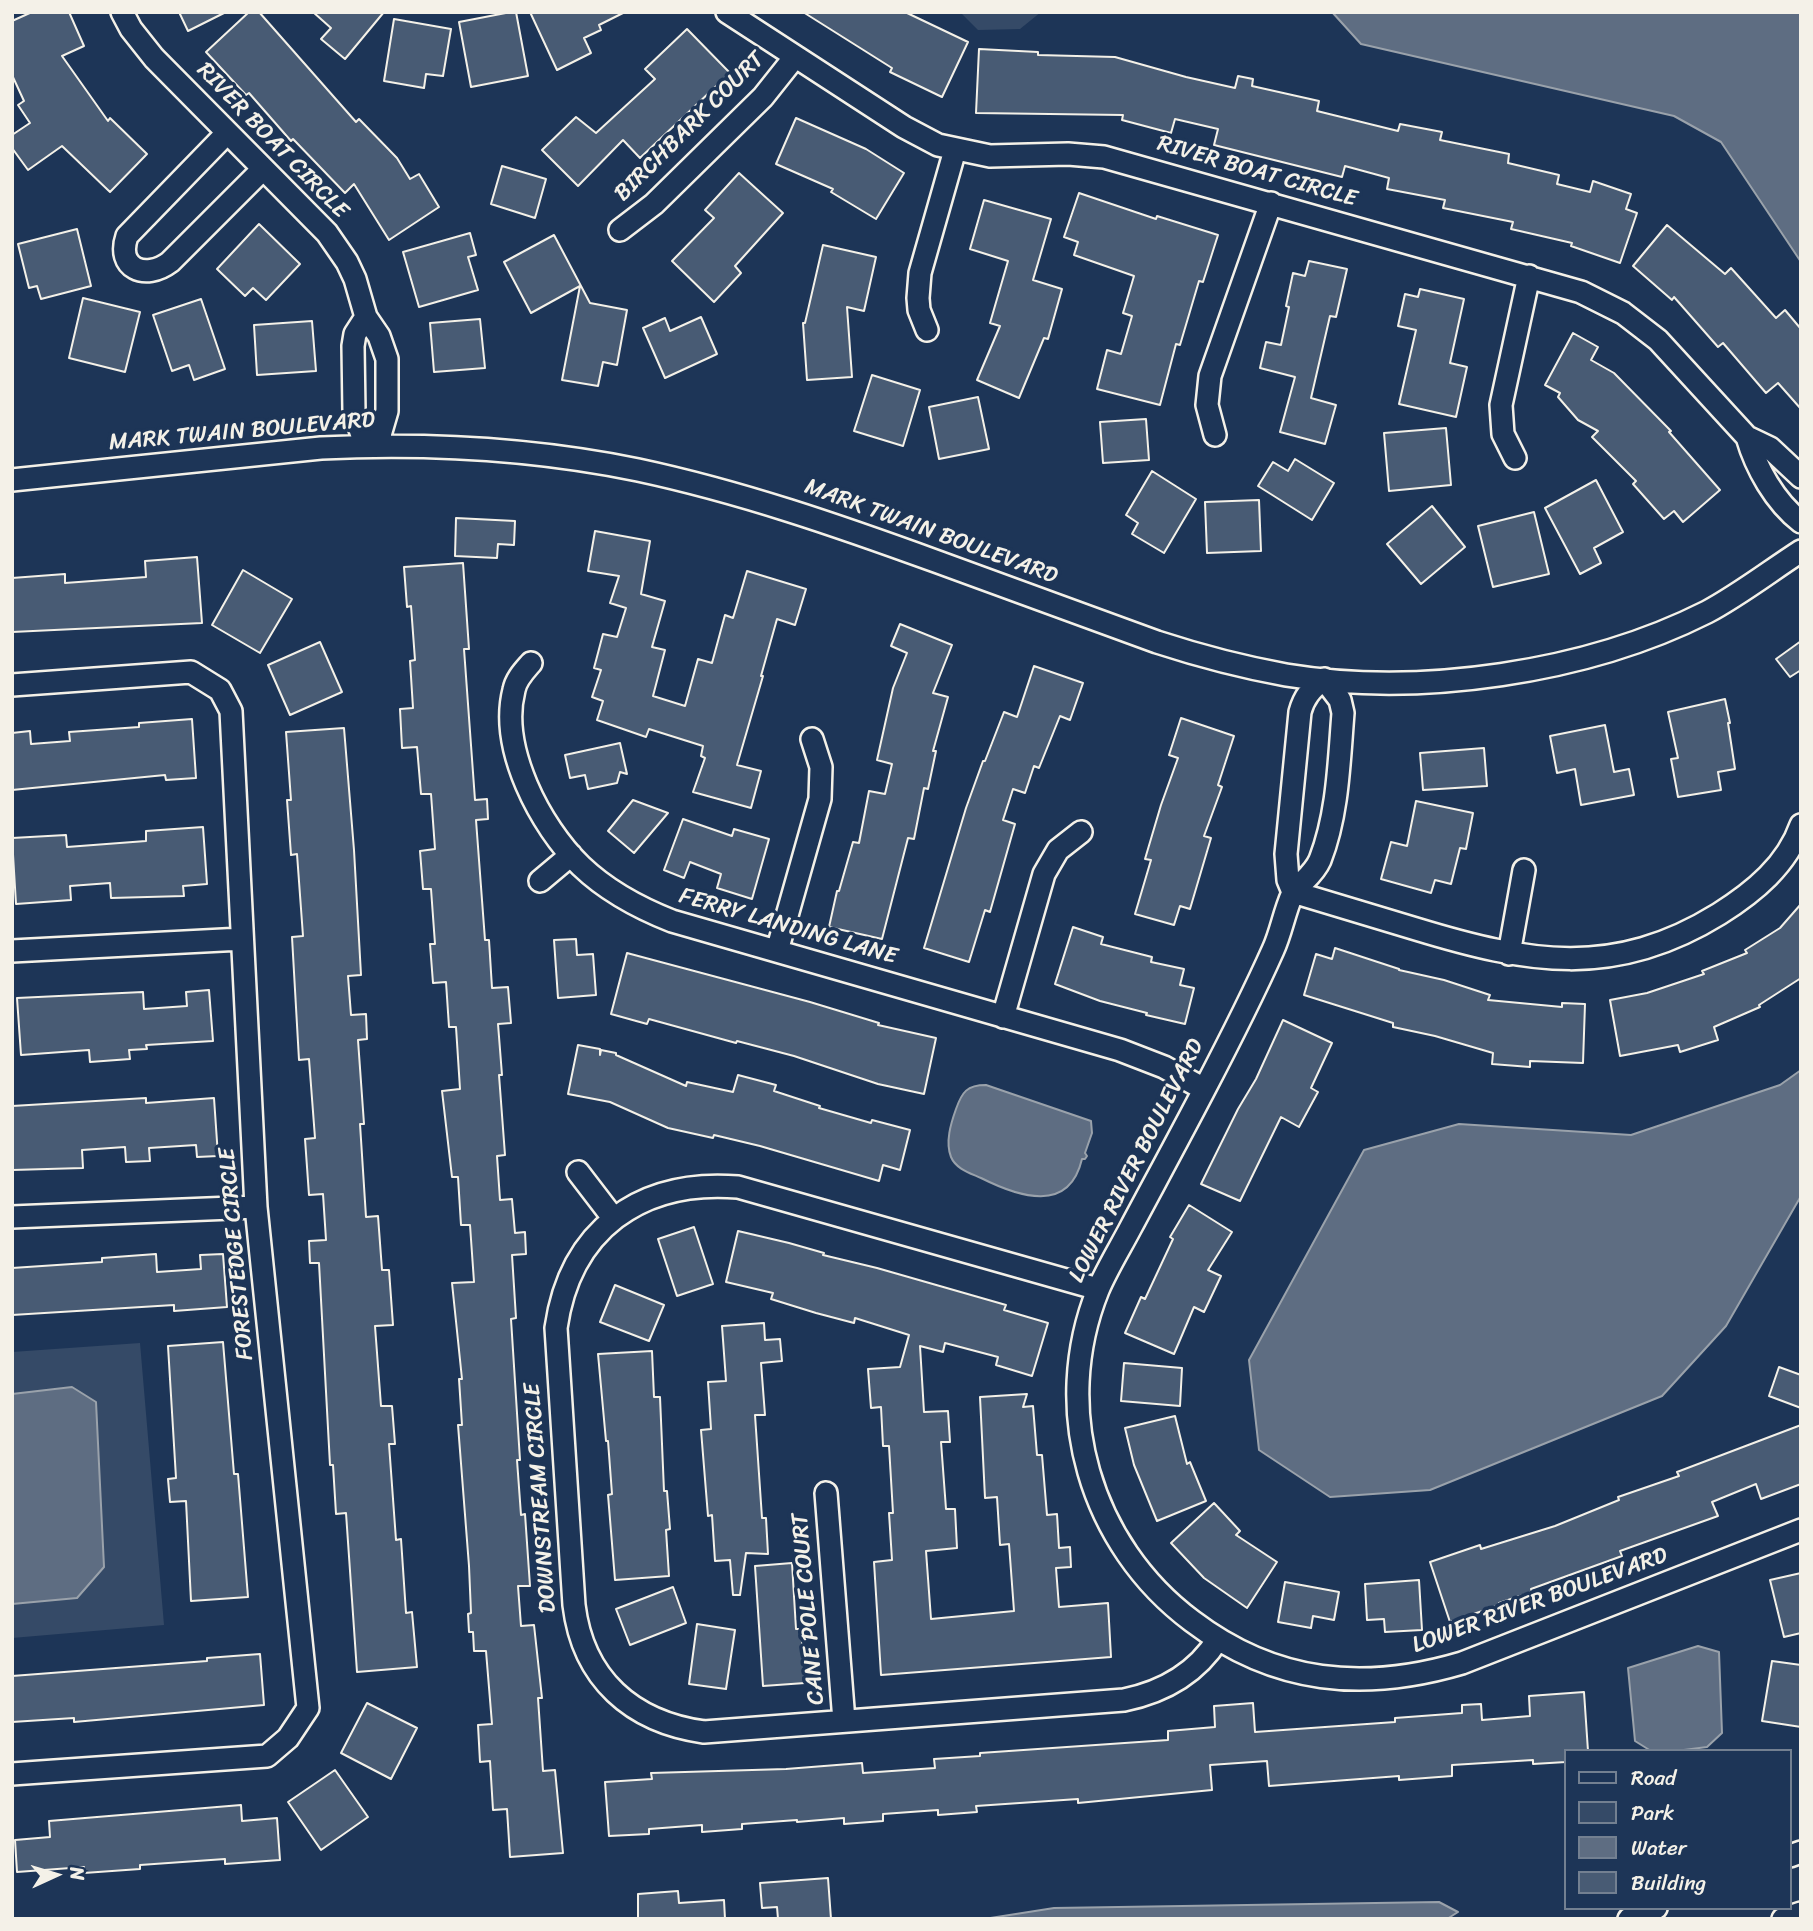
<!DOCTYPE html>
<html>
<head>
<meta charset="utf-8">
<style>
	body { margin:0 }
	#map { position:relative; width:1813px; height:1931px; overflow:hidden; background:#1d3557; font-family:Sriracha,sans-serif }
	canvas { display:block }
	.frame { position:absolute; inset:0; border:14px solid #f4f1e8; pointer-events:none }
	.legend { position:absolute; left:1564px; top:1749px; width:228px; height:161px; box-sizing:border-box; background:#1d3557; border:2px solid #738091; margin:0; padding:9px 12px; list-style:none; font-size:21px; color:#f4f1e8 }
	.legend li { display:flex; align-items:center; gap:14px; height:35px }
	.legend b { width:35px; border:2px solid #738091 }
	.north { position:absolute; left:21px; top:1840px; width:70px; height:70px; -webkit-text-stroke:5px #1d3557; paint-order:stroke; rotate:86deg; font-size:19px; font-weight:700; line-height:28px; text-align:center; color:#f4f1e8 }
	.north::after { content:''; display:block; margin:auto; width:24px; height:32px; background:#f4f1e8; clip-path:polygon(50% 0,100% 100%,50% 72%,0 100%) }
</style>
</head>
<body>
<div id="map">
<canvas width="1813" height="1931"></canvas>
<div class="frame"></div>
<ul class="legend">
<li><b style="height:9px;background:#1d3557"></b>Road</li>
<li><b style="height:19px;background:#354a67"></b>Park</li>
<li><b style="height:19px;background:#5e6d82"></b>Water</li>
<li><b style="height:19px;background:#485b74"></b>Building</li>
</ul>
<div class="north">N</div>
</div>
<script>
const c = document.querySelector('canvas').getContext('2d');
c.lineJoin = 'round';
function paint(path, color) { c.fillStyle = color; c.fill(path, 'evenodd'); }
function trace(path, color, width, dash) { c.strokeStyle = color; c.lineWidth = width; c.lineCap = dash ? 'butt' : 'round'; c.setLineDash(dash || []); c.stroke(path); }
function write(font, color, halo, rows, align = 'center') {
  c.font = font + ' Sriracha,sans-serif'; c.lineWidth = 7; c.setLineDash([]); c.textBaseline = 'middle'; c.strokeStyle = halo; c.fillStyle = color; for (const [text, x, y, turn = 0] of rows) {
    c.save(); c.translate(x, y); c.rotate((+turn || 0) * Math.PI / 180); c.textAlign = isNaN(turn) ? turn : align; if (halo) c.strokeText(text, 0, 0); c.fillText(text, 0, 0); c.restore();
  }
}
const green = new Path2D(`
	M960,12H1041L1020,29L978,30Z
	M140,1343L164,1625L12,1638V1352Z`);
const water = new Path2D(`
	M1332,12H1801V262L1721,142L1674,116L1361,44Z
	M1801,1070V1196L1726,1326L1662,1396L1430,1490L1330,1497L1259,1450L1249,1360L1364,1150L1459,1124L1631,1135L1780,1085Z
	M986,1085L1091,1121L1092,1133L1085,1153L1087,1156L1085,1159H1082C1069,1214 1019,1197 981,1178C970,1173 956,1169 951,1157C945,1142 951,1123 956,1109C962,1092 967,1085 986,1085Z
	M72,1387L96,1402L104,1567L77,1598L12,1604V1394Z
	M1698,1646L1719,1652L1722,1733L1707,1747L1676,1751H1651L1635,1741L1628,1668Z
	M1439,1902L1458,1912L1447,1919H984L1054,1908Z`);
const building = new Path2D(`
	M32,12H69L84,46L62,56L108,121L110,118L147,154L110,192L62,146L28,170L12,148V135L30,123L18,105L24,101L12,75V21Z
	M179,12H226L188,31Z
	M249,12H259L356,122L359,119L397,158L410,179L419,174L439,207L389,240L354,184L345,193L293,139L291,141L249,93L246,95L206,52Z
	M313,12H384L345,59L321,39L331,28Z
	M511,12H516L528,76L471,87L459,22Z
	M530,12H625L599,25L601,30L584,38L591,53L557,70Z
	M803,12H905L968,42L942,97L890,72L892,68Z
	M394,19L451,29L443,76L426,74L424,88L384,81Z
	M687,29L730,73L640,158L623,140L578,186L542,150L576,117L596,133L655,79L645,69Z
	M979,49L1038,52V55L1115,57L1186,77L1235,88L1238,76L1253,79L1252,86L1319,101L1317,111L1398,131L1400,124L1442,132L1440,140L1509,154L1508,163L1559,175L1557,184L1590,192L1593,181L1631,194L1626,209L1637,213L1620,263L1571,246L1572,243L1511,229L1513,222L1443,208L1445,200L1387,189L1389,178L1345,166L1342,177L1214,145L1218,129L1175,119L1171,133L1122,120L1123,115L976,113Z
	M796,118L866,149L904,173L876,219L831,192L833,189L776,164Z
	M502,166L546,179L535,218L491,204Z
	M739,173L783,213L735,266L741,273L714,302L672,261L714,218L705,210Z
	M1079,193L1156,219L1157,216L1218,235L1203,282L1199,281L1180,345L1176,344L1160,405L1097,389L1107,350L1121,354L1132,316L1123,313L1134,276L1074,255L1078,242L1064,237Z
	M984,200L1051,219L1033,280L1062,289L1048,339L1044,338L1019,398L977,380L1000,326L990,323L1008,261L970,249Z
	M259,224L300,264L266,300L253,288L245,296L217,269Z
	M1667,225L1725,274L1731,268L1776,318L1785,310L1801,329V409L1778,383L1766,393L1723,343L1718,347L1674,297L1672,300L1633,266Z
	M77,229L91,286L41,299L37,286L29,288L18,244Z
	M470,233L476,255L468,257L478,290L419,307L403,252Z
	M554,235L590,303L627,310L617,365L603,362L598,386L562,380L580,286L531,313L504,262Z
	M823,245L876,257L864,311L847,307L852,377L807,380L803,323H805Z
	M1309,261L1347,269L1336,317L1330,316L1311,398L1336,405L1325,444L1280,432L1295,377L1260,368L1266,342L1281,345L1289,307L1286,306L1293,273L1305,276Z
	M1420,289L1464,299L1450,363L1467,367L1456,417L1399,404L1416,330L1398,326L1405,294L1418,297Z
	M83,298L140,312L125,372L69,358Z
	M201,299L225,369L194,380L189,365L172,371L153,315Z
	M701,317L717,354L665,378L643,328L665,318L670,331Z
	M480,319L485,368L434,372L430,323Z
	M312,321L316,371L257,375L254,325Z
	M1573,333L1598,347L1591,360L1614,373L1671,431L1669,432L1720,490L1683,522L1674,511L1664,519L1633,484L1636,481L1592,437L1598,431L1578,420L1558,397L1560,393L1545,385Z
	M872,375L920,390L903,446L854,431Z
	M978,397L989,449L939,459L929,407Z
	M1146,419L1149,460L1103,463L1100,422Z
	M1446,428L1451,485L1389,491L1384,433Z
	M1295,459L1334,483L1312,520L1258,486L1273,462L1288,471Z
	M1152,471L1196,499L1164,553L1132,534L1138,523L1126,515Z
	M1596,480L1623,532L1594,548L1601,563L1580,574L1545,508Z
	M1259,500L1261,551L1207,553L1205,502Z
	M1432,506L1465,547L1421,584L1387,544Z
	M1534,512L1549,574L1493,587L1478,526Z
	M456,518L515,521L514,545L498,544L497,558L455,556Z
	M595,531L650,541L641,594L665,601L652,647L665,650L653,696L685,706L698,659L712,663L725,615L733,618L747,571L806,589L795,625L777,619L761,676H763L737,765L761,771L751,808L693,792L705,758L701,756L703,746L649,729L646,737L597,720L603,701L592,697L601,670L594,668L603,634L617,637L626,608L610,603L619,576L588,571Z
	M197,557L202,623L12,632V578L65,574V583L146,577L145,561Z
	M463,563L469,649H464L475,800L487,799L488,819L476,820L485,940H489L492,988L508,987L511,1023L498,1024L502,1075H499L505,1155L497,1156L500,1200L512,1199L515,1233L525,1232L526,1254L512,1255L516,1318L511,1319L520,1460H517L521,1515L525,1514L530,1586H518L521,1626L534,1625L542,1698H538L543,1771L555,1770L563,1853L510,1857L507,1809L493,1810L490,1761L480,1762L478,1725L492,1724L486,1651H474L473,1632H469L468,1614L471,1613L469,1566L458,1425H462L459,1379H462L452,1283L474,1282L470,1225H461L458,1177H452L442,1091L460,1089L456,1027H449L446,982L433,983L430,944H435L431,889H423L420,851L435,849L431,794H421L417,747L402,748L400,709L413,708L410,661L415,660L411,606L407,607L404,567Z
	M243,570L292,599L260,653L212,625Z
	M900,624L952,645L933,693L948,697L933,751H936L928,789L924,788L914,839L908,838L882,939L829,927L837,891H839L853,842L859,843L869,791L885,794L892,764L877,760L893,688L907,653L891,646Z
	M1801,641V670L1790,677L1776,659Z
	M320,642L342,692L290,715L268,665Z
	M1034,666L1083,683L1070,720L1060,716L1039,768L1034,766L1025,793L1013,789L1003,820L1015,824L990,912L985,910L969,962L924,948L966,808L983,761H985L1004,712L1017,717Z
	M1725,699L1730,723H1728L1735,769L1718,772L1721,790L1678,797L1671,759L1678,758L1668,712Z
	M1181,718L1234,736L1218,785L1222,787L1204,836L1211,838L1190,909L1180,906L1174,925L1135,914L1151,860L1145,859L1161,805L1178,758L1169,755Z
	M192,719L196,778L166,780L165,775L12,790V733L30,731L31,744L70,741L69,732L139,727V723Z
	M1605,725L1614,772L1629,769L1634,795L1581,805L1575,769L1557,773L1550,736Z
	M344,728L354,850L361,975L348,976L351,1015L366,1014L367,1039L358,1040L364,1124H360L366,1217L378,1216L382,1270H389L393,1325L375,1326L381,1406H392L395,1444H389L396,1540L401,1539L406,1613L412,1612L417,1667L357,1672L346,1513L336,1514L333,1465H330L319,1263H310L309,1241L326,1240L323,1194L309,1195L305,1139L315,1138L309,1059L299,1060L292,937L303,936L297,854L291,855L287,800H291L286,732Z
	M620,743L627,774L620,772L617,783L588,789L585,775L570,778L565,755Z
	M1484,748L1487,786L1423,790L1420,753Z
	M633,800L668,813L634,853L608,831Z
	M1416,801L1473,813L1466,849L1460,848L1451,884L1435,880L1431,893L1381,879L1391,842L1407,846Z
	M683,819L732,836L734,829L769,839L752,899L717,888L721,874L690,862L684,878L664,870Z
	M203,827L207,884L183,886L184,896L111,898L110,883L70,886L71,900L16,904L12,838L66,835L67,847L146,841V831Z
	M1801,904V978L1759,1005L1760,1007L1714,1027L1718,1040L1680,1052L1678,1045L1620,1056L1610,1000L1647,993L1704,974L1702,971L1747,953L1745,950L1780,928Z
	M1073,927L1103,937L1101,944L1152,957L1151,962L1184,969L1180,985L1194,988L1185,1024L1146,1015L1147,1013L1100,1001L1055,984Z
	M576,939L577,955L593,954L596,995L558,998L554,940Z
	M1335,948L1399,969V970L1444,980L1490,995L1488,1000L1562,1007V1003L1585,1004L1583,1063L1530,1061V1067L1492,1064L1493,1053L1435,1036L1393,1027V1023L1304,995L1316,954L1332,959Z
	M627,953L810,1002L879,1023L878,1025L936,1038L924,1094L878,1084L794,1056L737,1041L736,1043L649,1019L647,1024L611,1014Z
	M209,990L213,1041L146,1045L147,1049L129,1050L130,1059L90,1062L89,1050L21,1055L17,998L143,992L144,1009L187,1006L186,992Z
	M1283,1020L1332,1043L1311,1088L1318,1092L1299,1127L1281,1117L1240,1201L1201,1184L1238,1109L1256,1079Z
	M578,1045L600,1049V1055L601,1050L616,1053V1055L686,1086L687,1082L733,1092L738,1075L776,1085L774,1091L820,1106L819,1108L871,1123L872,1120L910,1130L900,1170L883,1165L879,1181L760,1146L714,1135L713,1138L668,1128L610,1102L568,1094Z
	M146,1098V1103L214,1098L218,1156L197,1157L196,1145L149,1148L150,1161L126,1162L125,1147L82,1150L83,1168L12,1170V1106Z
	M1189,1205L1232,1232L1208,1270L1221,1276L1204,1312L1194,1307L1174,1354L1125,1333L1141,1297L1145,1299L1173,1239L1170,1237Z
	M694,1227L713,1284L677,1296L658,1239Z
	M738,1231L789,1243L824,1253L823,1255L877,1268L1006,1305L1004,1310L1048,1323L1032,1376L996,1365L998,1357L945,1343L943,1352L920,1346L924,1412L948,1411L950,1442H941L946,1509H955L957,1548L926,1551L931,1619L1014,1611L1009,1544L1000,1545L997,1497L985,1498L980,1397L1027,1394L1023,1407L1033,1406L1037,1455H1042L1047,1515L1057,1514L1059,1548L1070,1547L1071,1567L1056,1568L1059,1607L1108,1603L1111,1657L881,1675L874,1562L892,1560L889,1513H893L889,1446H883L881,1407L871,1408L868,1369L900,1367L909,1335L855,1318L854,1323L816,1313L771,1299L773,1293L726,1282Z
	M156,1254L157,1272L201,1269L200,1255L223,1254L227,1307L174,1311V1305L12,1315V1268L102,1262V1258Z
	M615,1285L664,1305L649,1341L600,1322Z
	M764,1323L765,1340L780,1339L782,1361L761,1363L765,1415H755L762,1518H766L768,1554L746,1553L740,1595H733L730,1560L715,1561L712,1515L708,1516L701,1430L711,1429L708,1382L726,1381L722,1326Z
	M223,1342L234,1474H238L248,1597L191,1601L186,1501L170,1502L168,1479L176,1478L168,1346Z
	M652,1351L654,1397H660L664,1491H667L670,1529L666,1530L669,1576L615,1580L608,1495L612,1494L608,1441H606L598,1354Z
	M1124,1363L1182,1368L1180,1406L1121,1401Z
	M1779,1367L1801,1375V1408L1769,1396Z
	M1175,1416L1187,1464L1190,1462L1206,1501L1157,1521L1134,1465L1125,1428Z
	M1801,1425V1484L1761,1499L1756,1484L1712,1502L1718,1516L1620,1551L1622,1556L1531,1589L1532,1592L1499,1603L1500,1605L1450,1622L1430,1562L1480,1545L1481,1549L1555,1526L1619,1500L1618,1497L1679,1476L1677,1472Z
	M1214,1503L1240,1531L1236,1535L1277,1562L1247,1608L1204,1578L1171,1543Z
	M792,1563L796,1629H801L805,1683L763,1686L755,1566Z
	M1801,1573V1633L1784,1637L1770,1580Z
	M1419,1580L1422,1630L1385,1632L1384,1619L1367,1620L1365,1584Z
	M1285,1582L1339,1592L1334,1620L1313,1616L1311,1628L1278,1622Z
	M673,1587L686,1623L630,1645L616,1609Z
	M697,1624L735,1630L726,1689L689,1684Z
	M260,1654L264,1705L74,1722V1718L12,1722V1676L207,1661V1658Z
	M1772,1661L1801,1665V1727L1762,1721Z
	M1584,1692L1588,1751H1566V1762L1533,1764V1760L1452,1765V1776L1399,1780V1776L1269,1786L1267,1761L1210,1765L1212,1790L1078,1803V1799L976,1806L977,1812L938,1815V1810L883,1814V1821L844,1824V1818L797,1822V1820L742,1824V1829L702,1832V1825L649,1829V1834L609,1836L605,1782L652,1779L651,1773L786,1769L862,1763L863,1773L935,1768L934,1759L980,1756V1753L1168,1740V1731L1215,1727L1214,1706L1253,1703L1255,1732L1395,1722V1718L1462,1713V1705L1481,1704L1482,1720L1530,1716L1529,1696Z
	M367,1703L417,1728L391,1779L341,1753Z
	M335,1770L368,1817L321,1850L288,1802Z
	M241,1805L242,1821L277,1818L280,1860L225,1864V1859L140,1865V1869L84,1873V1867L17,1872L15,1840L50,1837L49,1821Z
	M828,1878L831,1919H778L777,1907L762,1908L760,1883Z
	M678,1891L679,1903L724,1900L725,1919H638V1894Z`);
const minor = new Path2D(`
	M122,12L131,29L154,58L327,233L347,262L355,279L366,317L379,336L387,359V411L380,435L372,446L362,435L354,412L353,346L355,334L366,317
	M727,12L904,127L938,145L990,156L1068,154L1104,157L1581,292L1623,313L1658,340L1747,437L1770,448L1801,477
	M227,133L127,236C116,268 145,281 170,262L263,169
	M620,230L654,204L763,97L794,58
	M927,330L919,310L918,298L920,273L955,150
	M1215,435L1207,405L1210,376L1271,203
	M1747,437C1756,468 1775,502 1801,522
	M1515,458L1503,434L1501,405L1529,276
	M12,480L321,448C427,443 535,449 638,470C741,492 839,526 938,562C1011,588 1084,615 1157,642C1200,656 1242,667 1286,675C1420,697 1586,673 1707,612C1739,595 1770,571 1801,551
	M531,663C524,671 516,679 514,690C499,748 540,826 581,866C607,891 639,908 672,921L1120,1050L1164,1067L1204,1089
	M12,685L191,672L220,690L231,711L256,1207L308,1708L288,1738L267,1756L12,1774
	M540,881L571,855
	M1293,892L1288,880L1286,854L1300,712C1304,697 1311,689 1324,679L1340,700L1343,713C1339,762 1338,814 1320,860C1313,876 1299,883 1292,895C1284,913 1281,933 1273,950C1252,997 1228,1044 1204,1090C1180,1136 1155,1182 1131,1227C1120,1248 1107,1269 1098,1290C1050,1409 1090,1545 1192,1621C1275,1684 1364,1692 1462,1663L1801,1530
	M1293,892C1334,904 1375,917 1416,929C1528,963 1614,979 1719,914C1754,892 1787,865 1801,825
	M12,951L242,939
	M777,951L820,799L821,767L812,739
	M1509,954L1524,870
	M1003,1017L1044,874L1058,850L1081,832
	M578,1172L614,1219
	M12,1217L256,1207
	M1098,1289L738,1187C640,1179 570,1230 556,1328L574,1605C583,1679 632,1722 704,1732L1124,1700C1163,1692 1196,1674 1218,1639
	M826,1493L844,1721
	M1790,1856L1801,1852
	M1629,1919L1656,1908
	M1783,1919L1801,1913`);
const streetNames = [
	["BIRCHBARK COURT",690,127,-45],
	["RIVER BOAT CIRCLE",272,141,46],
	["RIVER BOAT CIRCLE",1257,172,16],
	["MARK TWAIN BOULEVARD",242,432,-5],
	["MARK TWAIN BOULEVARD",931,532,20],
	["FERRY LANDING LANE",788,927,16],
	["LOWER RIVER BOULEVARD",1137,1161,-63],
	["FORESTEDGE CIRCLE",237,1254,-95],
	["DOWNSTREAM CIRCLE",541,1498,-94],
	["LOWER RIVER BOULEVARD",1540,1601,-20],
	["CANE POLE COURT",809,1609,-95]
];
paint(green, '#354a67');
paint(water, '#5e6d82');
trace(water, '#9aa2ab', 2);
paint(building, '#485b74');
trace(building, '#f4f1e8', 2);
trace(minor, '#f4f1e8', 26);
trace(minor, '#1d3557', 21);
write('23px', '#f4f1e8', '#1d3557', streetNames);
</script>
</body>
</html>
